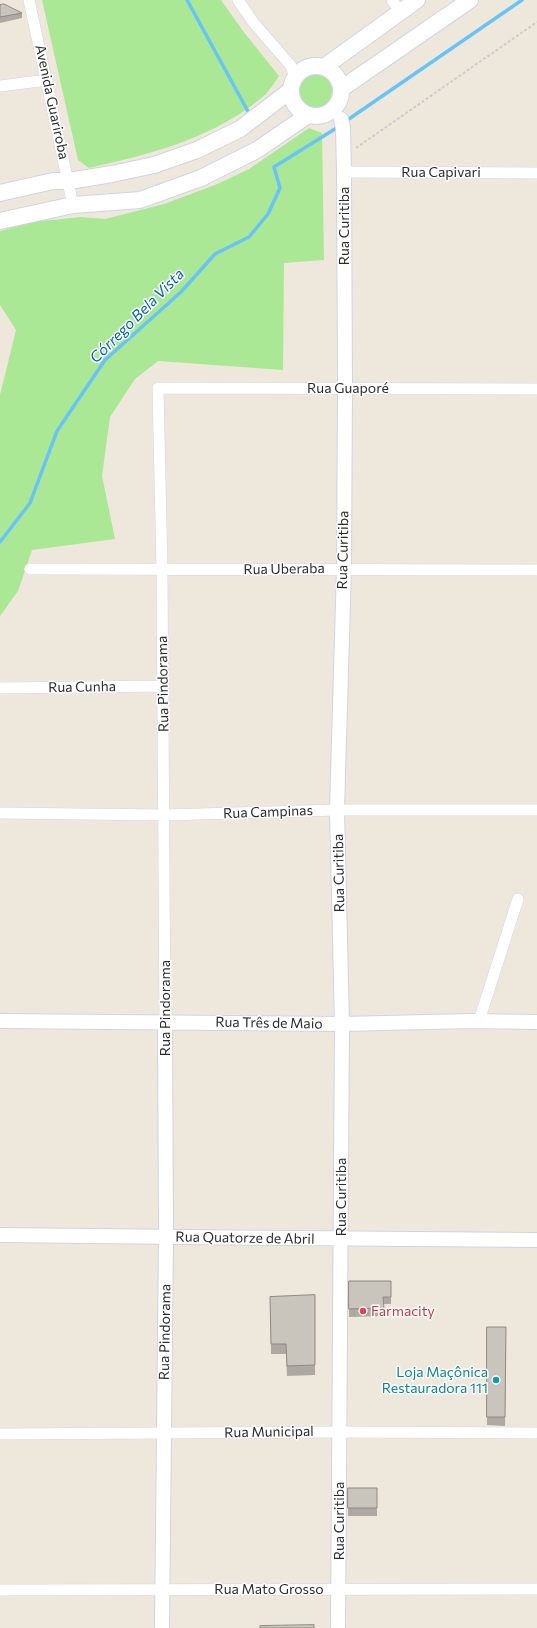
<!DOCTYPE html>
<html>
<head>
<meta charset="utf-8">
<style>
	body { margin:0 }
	canvas { display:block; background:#eee8dc }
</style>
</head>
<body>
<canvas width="537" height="1628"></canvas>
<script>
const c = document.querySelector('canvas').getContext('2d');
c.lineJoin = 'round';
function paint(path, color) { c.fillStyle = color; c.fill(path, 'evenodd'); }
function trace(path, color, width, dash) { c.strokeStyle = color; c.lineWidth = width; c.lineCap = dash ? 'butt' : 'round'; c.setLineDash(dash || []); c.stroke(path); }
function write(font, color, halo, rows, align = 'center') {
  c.font = font + ' Commissioner,sans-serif'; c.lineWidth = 3; c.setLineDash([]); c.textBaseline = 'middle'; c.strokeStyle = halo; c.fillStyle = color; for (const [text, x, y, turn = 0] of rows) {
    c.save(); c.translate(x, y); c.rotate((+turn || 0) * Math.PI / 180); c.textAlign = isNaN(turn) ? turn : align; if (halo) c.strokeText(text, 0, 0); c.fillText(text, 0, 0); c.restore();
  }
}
const green = new Path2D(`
	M42,0H221L243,31L279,76C275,82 270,90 265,95C215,138 151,154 89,168L78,160Z
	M296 92a20 20 0 1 1 40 0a20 20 0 1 1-40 0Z
	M309,128L322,133L324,260L284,263L283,370L158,361L135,379L110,417L102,476L115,539L32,550L18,591L0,616V395L16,330L0,305V231L32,222L81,217L105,219L164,204L215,185L249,169Z`);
const stream = new Path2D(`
	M187,0L250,115
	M346,121L522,0
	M0,542L30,503L57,431L105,360L181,292L215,254L249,237L268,214L280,188L274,167L338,127`);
const path = new Path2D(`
	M356,148L537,22`);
const minor = new Path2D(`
	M29,0L73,205
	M238,0L253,22L291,66L295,77
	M392,0L400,12
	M0,86L47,80
	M344,172L537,173
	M30,569L537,570
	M0,688L163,686
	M0,813L165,815L337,810H537
	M479,1021L518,899
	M165,1022L162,570L158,388L537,389
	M0,1434L340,1432L537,1433
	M0,1590L537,1589`);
const tertiary = new Path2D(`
	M0,1021L342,1024L471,1021L537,1022
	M0,1235C179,1236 358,1240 537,1240
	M162,1628L166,1236L165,1022
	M338,1628L342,1024L337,810L344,568L345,388L344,172L343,128L341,119`);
const secondary = new Path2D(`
	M291 91a25 25 0 1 1 50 0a25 25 0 1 1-50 0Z
	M324,67L417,0
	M341,89L470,0
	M0,193L53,181H69L112,174L154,165L197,150L240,129L291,90
	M0,221L73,205L140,200L201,178L257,150L308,115`);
const wall = new Path2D(`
	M0,5L22,13V18L0,23Z
	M349,1281H391V1304H383L384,1316L349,1317Z
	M315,1295V1375L287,1376L286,1354H271L270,1297Z
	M487,1327H506L505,1426L487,1425Z
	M348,1488H377V1516H348Z`);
const building = new Path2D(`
	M4,4L22,13L0,17V5Z
	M349,1281H391V1297H383L384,1308L349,1309Z
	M315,1295V1365L287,1366L286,1344H271L270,1297Z
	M487,1327H506L505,1417H487Z
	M348,1488H377V1508H348Z
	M314,1625V1628H260V1626Z`);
const markers = [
	[363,1311,4,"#e0444e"],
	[496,1380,4,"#0f9aa8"]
];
const streetNames = [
	["Avenida Guariroba",52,102,78],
	["Rua Capivari",441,172],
	["Rua Curitiba",344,226,-90],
	["Rua Guaporé",348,388],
	["Rua Curitiba",343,550,-89],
	["Rua Uberaba",284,569,-1],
	["Rua Pindorama",163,684,-91],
	["Rua Cunha",82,687,-1],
	["Rua Campinas",268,812,-2],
	["Rua Curitiba",339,873,-91],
	["Rua Pindorama",165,1008,-90],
	["Rua Três de Maio",269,1023,1],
	["Rua Curitiba",341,1197,-90],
	["Rua Quatorze de Abril",245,1238,1],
	["Rua Pindorama",165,1332,-89],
	["Rua Municipal",269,1432,-1],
	["Rua Curitiba",339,1521,-90],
	["Rua Mato Grosso",269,1589]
];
const healthNames = [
	["Farmacity",371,1311]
];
const cultureNames = [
	["Loja Maçônica",488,1372],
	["Restauradora 111",488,1388]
];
const waterNames = [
	["Córrego Bela Vista",137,316,-45]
];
paint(green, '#aae895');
trace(stream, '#68c4f7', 3.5);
trace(minor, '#d1d3e5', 12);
trace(tertiary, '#d1d3e5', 16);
trace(secondary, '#d1d3e5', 18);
trace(path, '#ccc', 2, [3, 2]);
trace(minor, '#fff', 11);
trace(tertiary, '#fff', 14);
trace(secondary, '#fff', 16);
paint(wall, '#ada9a2');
paint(building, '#c9c5bc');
trace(building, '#8d8a84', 1);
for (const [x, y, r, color] of markers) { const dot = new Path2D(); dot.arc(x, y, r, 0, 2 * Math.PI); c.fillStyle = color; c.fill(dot); trace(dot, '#fff', 1.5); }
write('14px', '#2b2b2b', '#fff', streetNames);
write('14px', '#be3a42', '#fff', healthNames, 'left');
write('14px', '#0d838f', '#fff', cultureNames, 'right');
write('italic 15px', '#0460a6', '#fff', waterNames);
</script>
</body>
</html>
